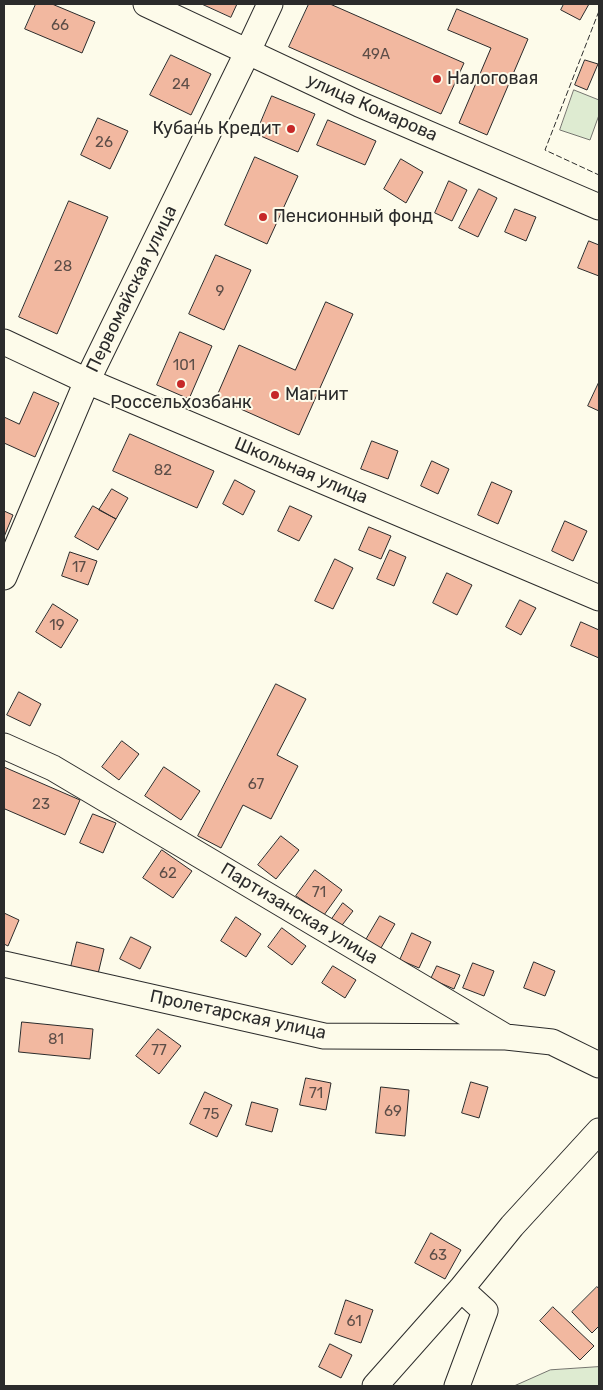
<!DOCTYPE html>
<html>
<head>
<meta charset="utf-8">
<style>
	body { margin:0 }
	#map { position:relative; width:603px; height:1390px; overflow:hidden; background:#fdfbea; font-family:Rubik,sans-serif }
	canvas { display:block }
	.frame { position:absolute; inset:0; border:5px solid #2b2b2b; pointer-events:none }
</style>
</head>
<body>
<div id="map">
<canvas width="603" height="1390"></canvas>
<div class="frame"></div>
</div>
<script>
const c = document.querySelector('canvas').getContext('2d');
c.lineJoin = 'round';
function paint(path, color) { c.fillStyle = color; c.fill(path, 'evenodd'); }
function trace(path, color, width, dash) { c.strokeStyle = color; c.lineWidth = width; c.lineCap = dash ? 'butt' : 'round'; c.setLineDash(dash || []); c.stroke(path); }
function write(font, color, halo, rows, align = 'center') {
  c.font = font + ' Rubik,sans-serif'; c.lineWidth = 4; c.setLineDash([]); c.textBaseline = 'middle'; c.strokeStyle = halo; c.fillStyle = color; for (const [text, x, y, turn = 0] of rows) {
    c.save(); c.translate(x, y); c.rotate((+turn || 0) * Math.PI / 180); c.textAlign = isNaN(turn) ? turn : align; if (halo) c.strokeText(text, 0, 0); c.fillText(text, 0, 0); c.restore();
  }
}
const green = new Path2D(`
	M574,90L599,100V115L590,140L560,130Z
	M599,1367V1386H514L550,1370Z`);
const building = new Path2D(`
	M36,4H52L95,22L82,53L25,29Z
	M202,4H237L231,17Z
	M309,4H330L464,63L441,114L289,47Z
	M564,4H589L580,20L561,10Z
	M457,9L528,39L487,135L459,123L491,48L448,30Z
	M171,55L211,74L191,115L150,95Z
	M585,60L598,64L587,90L575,85Z
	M272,96L315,114L298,152L256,134Z
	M98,118L128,131L110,169L81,155Z
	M328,120L376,141L365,165L317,145Z
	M255,157L298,176L267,244L225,225Z
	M401,159L423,172L406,203L384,189Z
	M449,181L467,190L452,221L435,213Z
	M479,189L497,198L478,237L459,228Z
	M69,201L108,217L57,334L19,317Z
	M515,209L536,217L526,241L505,232Z
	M589,241L599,245V276L578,268Z
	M216,255L251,270L224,330L189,314Z
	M326,302L353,314L299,435L216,398L239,345L295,370Z
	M180,332L212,346L189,399L157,385Z
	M599,382V411L588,406Z
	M34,392L59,403L35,457L4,443V417L19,424Z
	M130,434L214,471L197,508L113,471Z
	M372,441L398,451L388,479L361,469Z
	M432,461L449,469L438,494L421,486Z
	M235,480L255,491L243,515L223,504Z
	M492,482L512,491L498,524L478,515Z
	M112,489L128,498L116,519L99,510Z
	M93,506L116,519L98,550L75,537Z
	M290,506L312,516L299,541L278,531Z
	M4,511L13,515L4,537Z
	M565,521L587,531L573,561L552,551Z
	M369,527L391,536L381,559L359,550Z
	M390,550L406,557L394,586L377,579Z
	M70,552L97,561L88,585L62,576Z
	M335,559L353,568L333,609L315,601Z
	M447,573L472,585L457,615L433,603Z
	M520,600L536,608L521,635L506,627Z
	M53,604L78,620L61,648L36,632Z
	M581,622L599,630V658L571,646Z
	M276,684L306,699L277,755L298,766L271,819L243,805L221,848L198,836Z
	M19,692L41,704L30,726L7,715Z
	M122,741L139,754L119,780L102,767Z
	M4,767L80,800L65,835L5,809L4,811Z
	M164,767L200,791L181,820L145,796Z
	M93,814L116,823L103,853L80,843Z
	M281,836L299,850L276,879L258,865Z
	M162,850L192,871L173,898L143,878Z
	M315,870L342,890L324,915L296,896Z
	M343,903L353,911L336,933L327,926Z
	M4,913L19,920L8,946L4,944Z
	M380,916L395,924L378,953L363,945Z
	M236,917L261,934L246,957L221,941Z
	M282,928L306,946L292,965L268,947Z
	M412,933L431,942L419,968L400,960Z
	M131,937L151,947L140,969L120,959Z
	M77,942L104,949L97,978L70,971Z
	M534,962L555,971L545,996L524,988Z
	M473,963L494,971L484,996L463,988Z
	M333,966L356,980L345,998L322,983Z
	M437,966L460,975L454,989L431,979Z
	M22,1022L93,1029L90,1059L19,1052Z
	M158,1029L181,1046L159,1074L136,1056Z
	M306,1078L331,1083L326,1110L300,1105Z
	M471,1082L488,1087L479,1118L462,1113Z
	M381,1087L409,1090L405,1136L376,1133Z
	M205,1092L232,1105L217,1137L190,1124Z
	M252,1102L278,1109L272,1132L246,1125Z
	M431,1233L461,1250L445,1279L415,1263Z
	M597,1287L599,1288V1326L592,1333L572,1312Z
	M346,1300L373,1310L361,1343L335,1334Z
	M553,1307L594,1346L580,1360L540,1321Z
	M330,1344L352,1355L341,1378L319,1367Z`);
const minor = new Path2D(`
	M146,4L359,104L599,207
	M4,342L87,381L599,598
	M4,577L87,381L248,51L270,4
	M4,746L53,768L506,1037L552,1042L599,1065
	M4,964L324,1036L506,1037
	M375,1386L461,1289L512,1226L599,1131
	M457,1386L485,1311L461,1289`);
const fence = new Path2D(`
	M599,11L545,150L599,175`);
const markers = [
	[437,79,5,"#c62828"],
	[291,129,5,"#c62828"],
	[263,217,5,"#c62828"],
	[181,384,5,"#c62828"],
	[275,395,5,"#c62828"]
];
const numberNames = [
	["66",60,26],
	["49А",376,55],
	["24",181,85],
	["26",104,143],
	["28",63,267],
	["9",220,292],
	["101",184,366],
	["82",163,471],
	["17",79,568],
	["19",57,626],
	["67",256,785],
	["23",41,805],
	["62",168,874],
	["71",319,893],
	["81",56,1040],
	["77",159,1051],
	["71",316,1094],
	["69",393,1112],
	["75",211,1115],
	["63",438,1256],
	["61",354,1322]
];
const poiNames = [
	["Налоговая",447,79],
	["Кубань Кредит",281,129,"right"],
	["Пенсионный фонд",273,217],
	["Магнит",285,395],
	["Россельхозбанк",181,403,"center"]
];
const streetNames = [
	["улица Комарова",372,108,24],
	["Первомайская улица",132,289,-64],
	["Школьная улица",301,471,23],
	["Партизанская улица",299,914,31],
	["Пролетарская улица",238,1015,12]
];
paint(green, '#deebd1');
trace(green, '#74746e', 1);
paint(building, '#f2b8a0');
trace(building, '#2b2b2b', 1);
trace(minor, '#2b2b2b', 27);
trace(minor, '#fdfbea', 25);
trace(fence, '#2b2b2b', 1, [6, 2.5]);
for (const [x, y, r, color] of markers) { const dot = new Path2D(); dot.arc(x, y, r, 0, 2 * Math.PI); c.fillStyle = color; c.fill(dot); trace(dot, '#fdfbea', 2); }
write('15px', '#5d4e48', null, numberNames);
write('18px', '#2b2b2b', '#fdfbea', poiNames, 'left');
write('18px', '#2b2b2b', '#fdfbea', streetNames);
</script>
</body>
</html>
